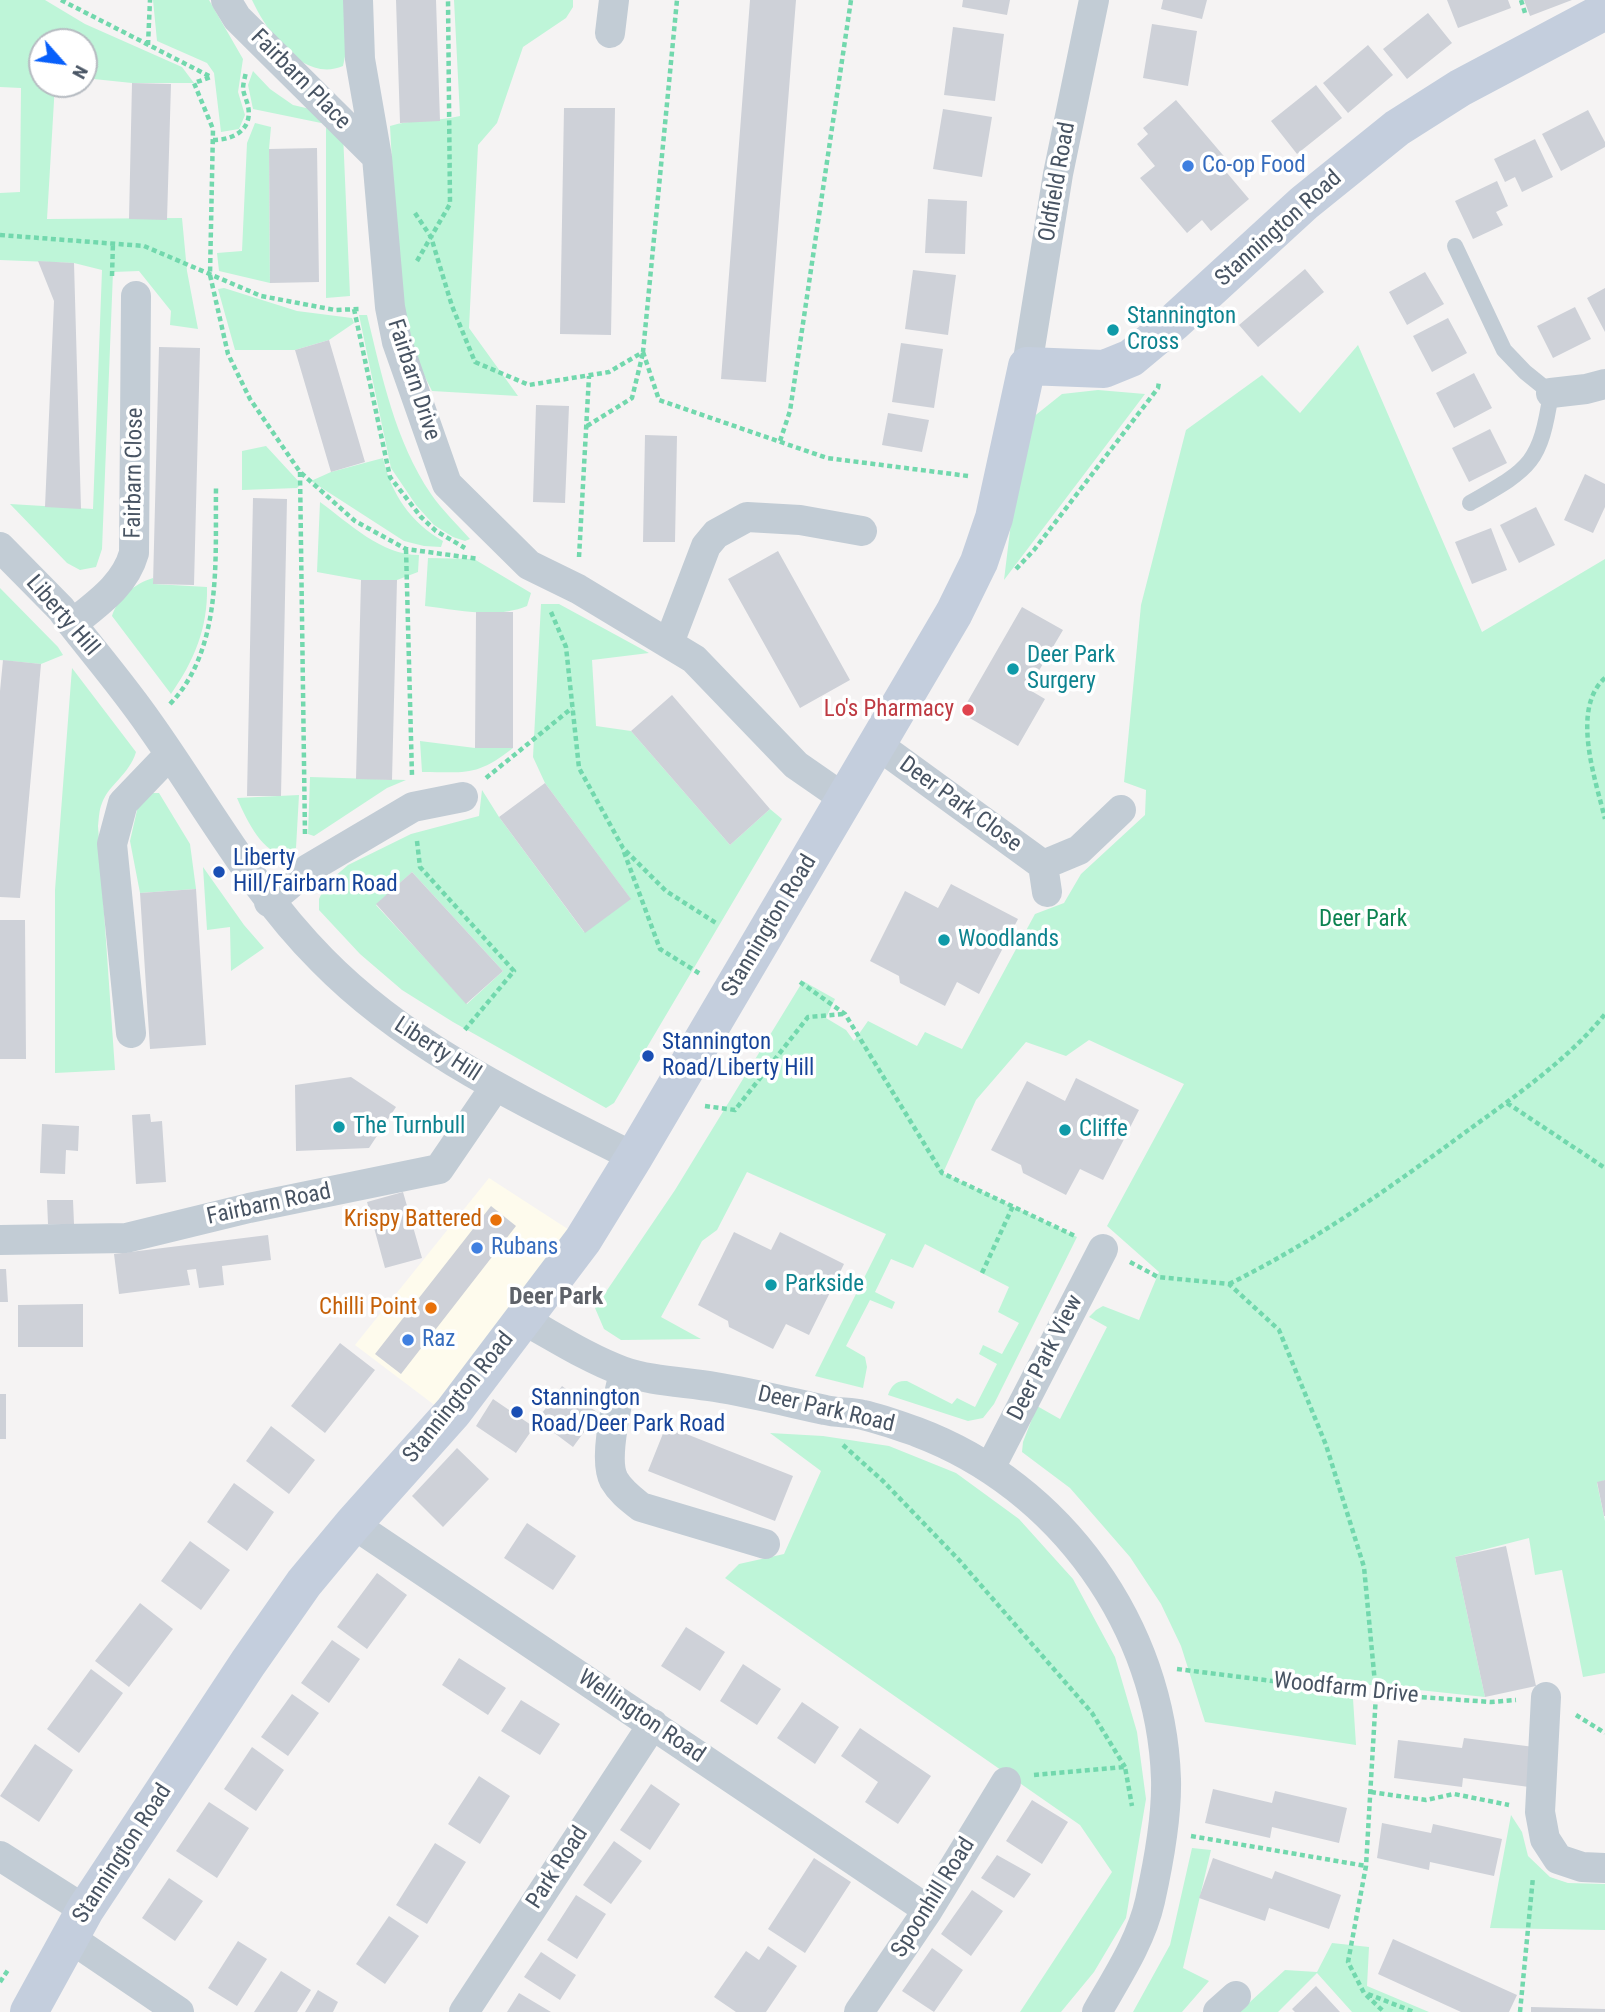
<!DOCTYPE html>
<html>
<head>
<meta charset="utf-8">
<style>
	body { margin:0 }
	#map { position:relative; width:1605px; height:2012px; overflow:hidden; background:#f5f3f3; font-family:"Roboto Condensed",sans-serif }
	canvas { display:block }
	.north { position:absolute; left:28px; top:28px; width:70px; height:70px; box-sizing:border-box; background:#fff; border:2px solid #b6bbc1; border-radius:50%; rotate:118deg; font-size:19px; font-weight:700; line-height:28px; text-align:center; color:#485463 }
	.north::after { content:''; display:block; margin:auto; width:24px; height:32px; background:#075ffb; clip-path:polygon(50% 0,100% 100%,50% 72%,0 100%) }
</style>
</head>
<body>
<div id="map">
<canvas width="1605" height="2012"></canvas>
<div class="north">N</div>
</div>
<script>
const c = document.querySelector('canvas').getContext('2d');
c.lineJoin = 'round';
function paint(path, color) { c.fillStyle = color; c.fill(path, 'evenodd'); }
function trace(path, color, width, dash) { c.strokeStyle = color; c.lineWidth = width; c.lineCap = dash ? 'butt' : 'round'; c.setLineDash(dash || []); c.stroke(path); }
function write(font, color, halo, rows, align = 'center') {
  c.font = font + ' "Roboto Condensed",sans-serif'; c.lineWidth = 7; c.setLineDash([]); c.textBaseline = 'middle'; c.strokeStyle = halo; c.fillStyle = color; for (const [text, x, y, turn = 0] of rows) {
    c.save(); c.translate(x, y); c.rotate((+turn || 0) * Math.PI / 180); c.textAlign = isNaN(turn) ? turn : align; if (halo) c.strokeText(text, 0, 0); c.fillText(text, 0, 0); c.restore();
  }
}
const commercial = new Path2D(`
	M489,1178L577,1235L441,1410L355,1345Z`);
const green = new Path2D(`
	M0,0H45L85,24L182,67L194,83H132L84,78V42H42V84H55L47,219L182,218L187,271L198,329L170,325L171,311L139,271L113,272L102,549L96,567L80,570L67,563L10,504L93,509L102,270L74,263L0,260V193L20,192L21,88L0,87Z
	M153,0H209L243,59L238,92L245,115L239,129L221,132L214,73L207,63L157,41Z
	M252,0H345L348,42L343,66C303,83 267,32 252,0Z
	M454,0H573V7L566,18L523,47L497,123L478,145L469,328L518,396L432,391L412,351L400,306L390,126C412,119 437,122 460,116Z
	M253,71L270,89L293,105L319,111L343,133L350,296L326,298V124L253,109L248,85Z
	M255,123L271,127L269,149L270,283L219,271L217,253L242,251L247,143Z
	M224,288L297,311L352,318L354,323L329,340L295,350H235L218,289Z
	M359,315H367C382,376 395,441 431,494C442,510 457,524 470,539L465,541L453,537L434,525L416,505L391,468Z
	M1358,345L1482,632L1605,559V1480L1597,1483L1605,1521V1673L1583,1677L1562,1570L1535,1575L1529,1538L1455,1557L1485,1697L1352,1683L1356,1745L1205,1722L1181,1646L1161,1604L1130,1557L1070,1488L1022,1452L1023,1442L1037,1406L1060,1419L1107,1327L1089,1317L1096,1310L1103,1306L1139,1320L1159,1272L1107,1226L1184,1084L1089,1040L1066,1056L1026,1042L976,1100L943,1173L1077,1237L994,1404L983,1418L968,1421L888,1395C891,1386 896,1380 907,1381L952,1404L957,1398L975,1407L997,1364L979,1354L983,1345L1002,1354L1019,1323L998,1312L1009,1287L925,1244L913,1268L891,1259L875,1292L895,1302L892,1309L870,1300L846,1346L865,1357L867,1367L863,1388L815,1376L886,1234L747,1172L717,1230L702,1241L661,1317L701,1339L621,1340L604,1329L595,1308L675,1190L803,981L835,999L826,1018L846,1030L854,1041L868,1021L917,1046L925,1032L962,1049L1035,914L1064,903L1081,874L1145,815L1146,790L1124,782L1141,605L1186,430L1262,375L1300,413Z
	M1098,390L1145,394L1004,580L1014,498L1032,418L1062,394Z
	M266,446L301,484L297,488L242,490V451Z
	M383,458C391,494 411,523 443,541L441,547L424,546L404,541L311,481L331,472Z
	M320,502C349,523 381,555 419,555L418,572L397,580H361L317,572Z
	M428,558L474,559L531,593L527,606C496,619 458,610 425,606Z
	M153,578L154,584L207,587C208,628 194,661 171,694L112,616C118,597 134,584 153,578Z
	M0,588L58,647L63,655L41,664L0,660Z
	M541,604H559L649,653L592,660L596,726L631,731L730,845L770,809L782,819L614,1103L606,1108L453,1022L402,990L360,954L319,910V899L326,884L348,865L411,834L479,816L482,790L499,817L584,932L630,898L545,783L533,757ZM412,872L503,971L467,1004L376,905Z
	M72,668L136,752C129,775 110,783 102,803C99,810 99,818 98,826L115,1070L55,1073V890Z
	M420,741L475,748H513C476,777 466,772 422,772Z
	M310,777L406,780L387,788L314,836L308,834Z
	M149,793H159L190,844L196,889L140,893L130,841L140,797Z
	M299,795L296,848C292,850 285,853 281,853C261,852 244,814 237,798Z
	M203,867L244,925L264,948L231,971L230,927L207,930Z
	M770,1433L823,1436L889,1446L956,1473L1019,1519L1073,1579L1115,1657L1137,1732L1146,1799L1126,1918L1094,1972L1061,2012H1020L1112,1872L1080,1825L725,1578L739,1564L784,1554L821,1471Z
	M1511,1815L1522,1832L1528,1856L1550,1877L1568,1883L1605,1884V1930L1490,1928Z
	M1192,1848L1211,1850L1183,1968L1209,1981L1182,2012H1133L1170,1945Z
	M1332,1943L1369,1947L1367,1986L1429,2012H1352L1317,1973L1278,2012H1239L1285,1970L1317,1972Z`);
const building = new Path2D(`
	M396,0H436L440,121L400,123Z
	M750,0H796L766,382L721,379Z
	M963,0H1010L1007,15L962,7Z
	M1163,0H1207L1202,19L1161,9Z
	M1447,0H1508L1511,8L1458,28Z
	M1524,0H1572L1530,16Z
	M1428,13L1452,43L1407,79L1383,49Z
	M1152,24L1197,31L1188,86L1143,78Z
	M953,27L1004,34L995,101L944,95Z
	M1368,45L1393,75L1348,113L1323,83Z
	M132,83L171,84L167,220L129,219Z
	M1316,85L1342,118L1297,154L1271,121Z
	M1176,100L1228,161L1222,167L1249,199L1211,231L1202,220L1187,233L1140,178L1155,166L1137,144L1148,134L1143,128Z
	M564,108H615L611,335L560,334Z
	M943,109L992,117L982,177L933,169Z
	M1588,110L1605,142V147L1561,171L1542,134Z
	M1535,139L1553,177L1522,192L1515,177L1505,182L1494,159Z
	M317,148L319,282L270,283L269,149Z
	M1497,181L1508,206L1496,212L1503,225L1473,239L1455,201Z
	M928,199L967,201L965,254L925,253Z
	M38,261L74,263L81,509L45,507L54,301Z
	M1305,269L1324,292L1258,347L1239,325Z
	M913,270L956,275L948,335L905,329Z
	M1425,272L1444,304L1407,325L1389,292Z
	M1605,288V332L1587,298Z
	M1575,307L1591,339L1553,358L1537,326Z
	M1448,318L1467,353L1432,372L1413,336Z
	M329,340L365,462L331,472L295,350Z
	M901,343L943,349L934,408L892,402Z
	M159,347L200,348L194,585L153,584Z
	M1474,373L1492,408L1454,428L1436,393Z
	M536,405L569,406L565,503L533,502Z
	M888,413L929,420L922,452L882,445Z
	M1490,429L1507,463L1469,482L1452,448Z
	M645,435L677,436L675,542H643Z
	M1585,474L1605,484V507L1593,533L1564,520Z
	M253,498L287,499L281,796H247Z
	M1536,507L1555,545L1519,563L1500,525Z
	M1491,528L1507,570L1472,584L1455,542Z
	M778,551L850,680L800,708L728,579Z
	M361,580H397L392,780L356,779Z
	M1022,607L1063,630L1028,689L1045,699L1018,746L961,713Z
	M476,612H513V748H475Z
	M3,660L41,664L20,898L0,897V691Z
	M672,695L770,809L730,845L631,731Z
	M545,783L631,899L585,933L499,817Z
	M412,872L503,971L466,1004L376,904Z
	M951,884L1018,919L979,994L957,982L945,1006L900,983L899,976L870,961L905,891L938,908Z
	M196,889L206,1045L150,1049L140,893Z
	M0,920H25L26,1059H0Z
	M351,1077L396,1107L369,1148L296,1151L295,1085Z
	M1076,1078L1139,1110L1103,1180L1080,1169L1066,1195L1023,1173L1021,1165L991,1150L1027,1081L1065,1101Z
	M150,1114L151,1122L162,1121L166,1182L136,1184L132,1115Z
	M42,1124L79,1126L78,1151L66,1150L65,1174L40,1173Z
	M403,1192L422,1258L385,1268L367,1202Z
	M47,1200H73L74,1224H48Z
	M491,1206L516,1226L401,1374L375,1354Z
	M734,1232L771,1250L780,1232L844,1264L809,1335L786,1324L773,1349L729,1327L728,1321L698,1305Z
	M268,1235L271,1260L222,1266L224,1285L199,1288L196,1269L187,1270L190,1285L119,1294L114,1254Z
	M0,1269H6L8,1302H0Z
	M83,1304V1347H18V1305Z
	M340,1343L375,1370L325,1433L291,1406Z
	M562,1386L598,1413L573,1447L537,1420Z
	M0,1394H6V1439H0Z
	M493,1399L534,1427L516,1453L476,1426Z
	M271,1426L315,1460L289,1494L246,1461Z
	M666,1426L793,1476L775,1521L648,1471Z
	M457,1448L489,1479L443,1527L412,1496Z
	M1605,1480V1516H1604L1597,1482Z
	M234,1483L274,1512L247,1551L207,1522Z
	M527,1523L576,1556L553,1590L504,1558Z
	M190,1541L230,1570L201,1610L161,1581Z
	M1506,1546L1536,1686L1485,1697L1455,1557Z
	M377,1573L407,1595L367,1649L337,1627Z
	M140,1603L173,1629L129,1687L95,1661Z
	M686,1627L725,1652L700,1691L661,1666Z
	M332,1640L360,1659L329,1703L301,1683Z
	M459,1658L506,1688L488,1715L442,1685Z
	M743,1664L781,1689L757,1725L720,1701Z
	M91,1669L123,1693L79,1753L47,1729Z
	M292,1694L319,1713L288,1756L261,1737Z
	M521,1700L560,1724L540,1755L501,1731Z
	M802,1702L839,1727L815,1764L777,1738Z
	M860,1728L931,1776L898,1824L865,1802L878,1782L841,1756Z
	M1464,1738L1534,1747L1529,1787L1463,1778L1462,1787L1394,1778L1398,1740L1462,1748Z
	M35,1744L73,1770L39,1822L0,1796Z
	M252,1747L284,1770L256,1811L224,1789Z
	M479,1776L510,1796L480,1844L448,1824Z
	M651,1784L680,1804L650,1850L620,1830Z
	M1213,1789L1272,1803L1275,1791L1347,1808L1339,1843L1272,1827L1270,1838L1205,1823Z
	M1032,1800L1068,1822L1042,1864L1006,1841Z
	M209,1802L249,1828L217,1878L176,1851Z
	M1382,1823L1431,1833L1433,1824L1502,1839L1494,1876L1430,1862L1429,1870L1377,1858Z
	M614,1841L642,1861L611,1904L583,1885Z
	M435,1843L466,1862L427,1924L396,1905Z
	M997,1855L1031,1874L1014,1898L981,1878Z
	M814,1858L851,1882L805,1953L768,1929Z
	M1213,1858L1272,1879L1275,1871L1341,1895L1329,1929L1269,1908L1265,1921L1199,1898Z
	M169,1878L203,1901L175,1941L142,1918Z
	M972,1890L1003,1911L971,1956L941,1934Z
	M576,1895L606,1914L577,1959L547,1940Z
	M389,1916L419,1936L385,1984L356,1964Z
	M1393,1939L1517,1995L1509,2012H1461L1378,1974Z
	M238,1941L267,1959L237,2006L208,1988Z
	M768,1946L797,1966L766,2012H736L714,1997L746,1951L759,1960Z
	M932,1948L963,1970L934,2012L902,1991Z
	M541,1952L576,1975L560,2000L524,1977Z
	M281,1971L311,1990L297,2012H254Z
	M1316,1986L1340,2012H1295L1292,2009Z
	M318,1990L338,2002L333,2012H305Z
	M519,1993L551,2012H507Z
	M1531,2007L1605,2009V2012H1531Z`);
const path = new Path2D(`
	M61,0L211,77L194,83L213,129L210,275L228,354L250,399L300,472L355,521L406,549L479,559
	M1521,0L1525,13
	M148,45L150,0
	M213,140C233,140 253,130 248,106C247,101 244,95 243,89C243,84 245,77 246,72
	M415,213L431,237L452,306L475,362L529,385L609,372L643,352L677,0
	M0,235L144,246L261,296L335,310L361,309
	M417,261L450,204L448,0
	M112,276L113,242
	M354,309L390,477L421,517L436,531L465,548
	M643,352L659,400L827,458L968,476
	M587,426L632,398L643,353
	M780,441L790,411L851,0
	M300,472L305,835
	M406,549L412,776
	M579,557L589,376
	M1016,569L1034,550L1158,388L1159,382
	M551,612L566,647L579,768L623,848L666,891L716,923
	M1605,678C1570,709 1596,781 1605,819
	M170,704C223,649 215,559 216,488
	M486,778L572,708
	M417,841L420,867L514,971L463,1032
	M624,852L660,949L702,975
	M800,982L845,1014L942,1173L1075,1236
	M1507,1103L1605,1168
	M705,1106L735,1110L808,1017L844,1014
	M1130,1262L1158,1277L1229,1284L1279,1330L1326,1445L1364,1567L1376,1694L1366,1866L1348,1962L1364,1993L1384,2012
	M982,1273L1013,1206
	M1229,1284C1314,1242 1391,1187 1467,1131C1514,1097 1569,1059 1605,1014
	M843,1445L883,1481L959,1560L1092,1713L1125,1767
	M1177,1669L1376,1694L1491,1702L1516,1700
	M1576,1715L1605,1733
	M1034,1775L1125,1767L1132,1806
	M1371,1792L1426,1800L1454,1794L1509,1805
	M1191,1836L1366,1866
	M0,1982L8,1970
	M1368,1994L1414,2012
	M1520,2012L1533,1877`);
const lane = new Path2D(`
	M1455,246L1504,350L1525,372L1551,393C1540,464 1531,468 1470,503`);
const street = new Path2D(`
	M226,0L237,18L377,157
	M358,0L360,59L377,157L390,307L397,342L447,484L529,565L578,589L694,659L796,765L845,799
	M610,33L614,0
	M1027,366L1058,174L1094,0
	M1551,393L1586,389L1605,384
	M0,547L61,609L72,624C98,657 126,690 150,725C206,804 253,891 322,960C409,1049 525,1102 634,1157
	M72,624C98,603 125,585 134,553L136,296
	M669,643L706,546L716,534L747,517L800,520L862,531
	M878,745L1043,865L1079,850L1121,810
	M1043,865L1047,892
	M269,902L308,869L413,807L463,797
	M131,1033L112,844L123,803L169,755
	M0,1240L126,1238L249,1208L439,1169L495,1087
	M522,1319C555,1337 587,1358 622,1371C650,1381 685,1382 715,1387C752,1393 788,1402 825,1410C837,1413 851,1412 863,1415C881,1419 900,1426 917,1432C1061,1486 1161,1627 1166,1779C1167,1817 1158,1865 1150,1901C1141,1941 1117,1977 1097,2012
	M624,1372C619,1396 602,1458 614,1480C621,1492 631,1499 641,1507L765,1544
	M990,1468L1103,1249
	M353,1524L928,1910
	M1546,1697L1540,1812L1545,1839L1558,1859L1582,1867L1605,1868
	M0,1856L85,1910
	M70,1938L179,2012
	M464,2012L653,1724
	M859,2012L928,1910L1006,1782
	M1218,2012L1236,1996`);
const secondary = new Path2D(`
	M29,2012L85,1910L248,1663L304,1583L353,1524L453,1412L583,1240L634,1157L954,613L979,562L994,518L1027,366L1104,369L1131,358L1173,323L1304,203L1397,128L1460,88L1605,11`);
const markers = [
	[1188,166,7,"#3f7fe0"],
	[1113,330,7,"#0f9aa8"],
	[1013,669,7,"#0f9aa8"],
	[968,710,7,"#e0444e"],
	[219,872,7,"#1a4fb4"],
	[944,940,7,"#0f9aa8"],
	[648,1056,7,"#1a4fb4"],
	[339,1127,7,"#0f9aa8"],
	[1065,1130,7,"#0f9aa8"],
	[496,1220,7,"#e8710a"],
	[477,1248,7,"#3f7fe0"],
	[771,1285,7,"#0f9aa8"],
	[431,1308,7,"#e8710a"],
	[408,1340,7,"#3f7fe0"],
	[517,1412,7,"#1a4fb4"]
];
const streetNames = [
	["Fairbarn Place",300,80,45],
	["Oldfield Road",1058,182,-80],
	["Stannington Road",1279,229,-42],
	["Fairbarn Drive",413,380,72],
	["Fairbarn Close",135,473,-89],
	["Liberty Hill",62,616,49],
	["Deer Park Close",960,805,36],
	["Stannington Road",770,926,-59],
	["Liberty Hill",437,1050,33],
	["Fairbarn Road",269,1205,-12],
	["Deer Park View",1046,1358,-63],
	["Stannington Road",459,1398,-51],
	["Deer Park Road",826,1410,13],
	["Woodfarm Drive",1346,1689,6],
	["Wellington Road",641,1717,34],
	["Stannington Road",123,1854,-57],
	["Park Road",558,1868,-57],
	["Spoonhill Road",934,1898,-58]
];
const shopNames = [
	["Co-op Food",1202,166],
	["Rubans",491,1248],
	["Raz",422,1340]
];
const cultureNames = [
	["Stannington",1127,317],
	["Cross",1127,343],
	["Deer Park",1027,656],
	["Surgery",1027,682],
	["Woodlands",958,940],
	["The Turnbull",353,1127],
	["Cliffe",1079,1130],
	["Parkside",785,1285]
];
const healthNames = [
	["Lo's Pharmacy",954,710]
];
const transitNames = [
	["Liberty",233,859],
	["Hill/Fairbarn Road",233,885],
	["Stannington",662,1043],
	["Road/Liberty Hill",662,1069],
	["Stannington",531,1399],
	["Road/Deer Park Road",531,1425]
];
const parkNames = [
	["Deer Park",1363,920]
];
const foodNames = [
	["Krispy Battered",482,1220],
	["Chilli Point",417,1308]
];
const neighbourhoodNames = [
	["Deer Park",556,1298]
];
paint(commercial, '#fefbed');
paint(green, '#bef5d8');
paint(building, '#ced1d8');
trace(path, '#72d8ad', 4.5, [5, 3.5]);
trace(lane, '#c2ccd5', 16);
trace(street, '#c2ccd5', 30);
trace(secondary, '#c4cedd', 38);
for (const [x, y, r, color] of markers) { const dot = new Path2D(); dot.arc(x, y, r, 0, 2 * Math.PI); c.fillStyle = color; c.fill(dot); trace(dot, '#fff', 2.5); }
write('23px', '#485463', '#fff', streetNames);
write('23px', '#366cbe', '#fff', shopNames, 'left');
write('23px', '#0d838f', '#fff', cultureNames, 'left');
write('23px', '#be3a42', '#fff', healthNames, 'right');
write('23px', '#164399', '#fff', transitNames, 'left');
write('23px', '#0d8351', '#fff', parkNames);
write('23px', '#c56008', '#fff', foodNames, 'right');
write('bold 24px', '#5e6269', '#fff', neighbourhoodNames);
</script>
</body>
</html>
